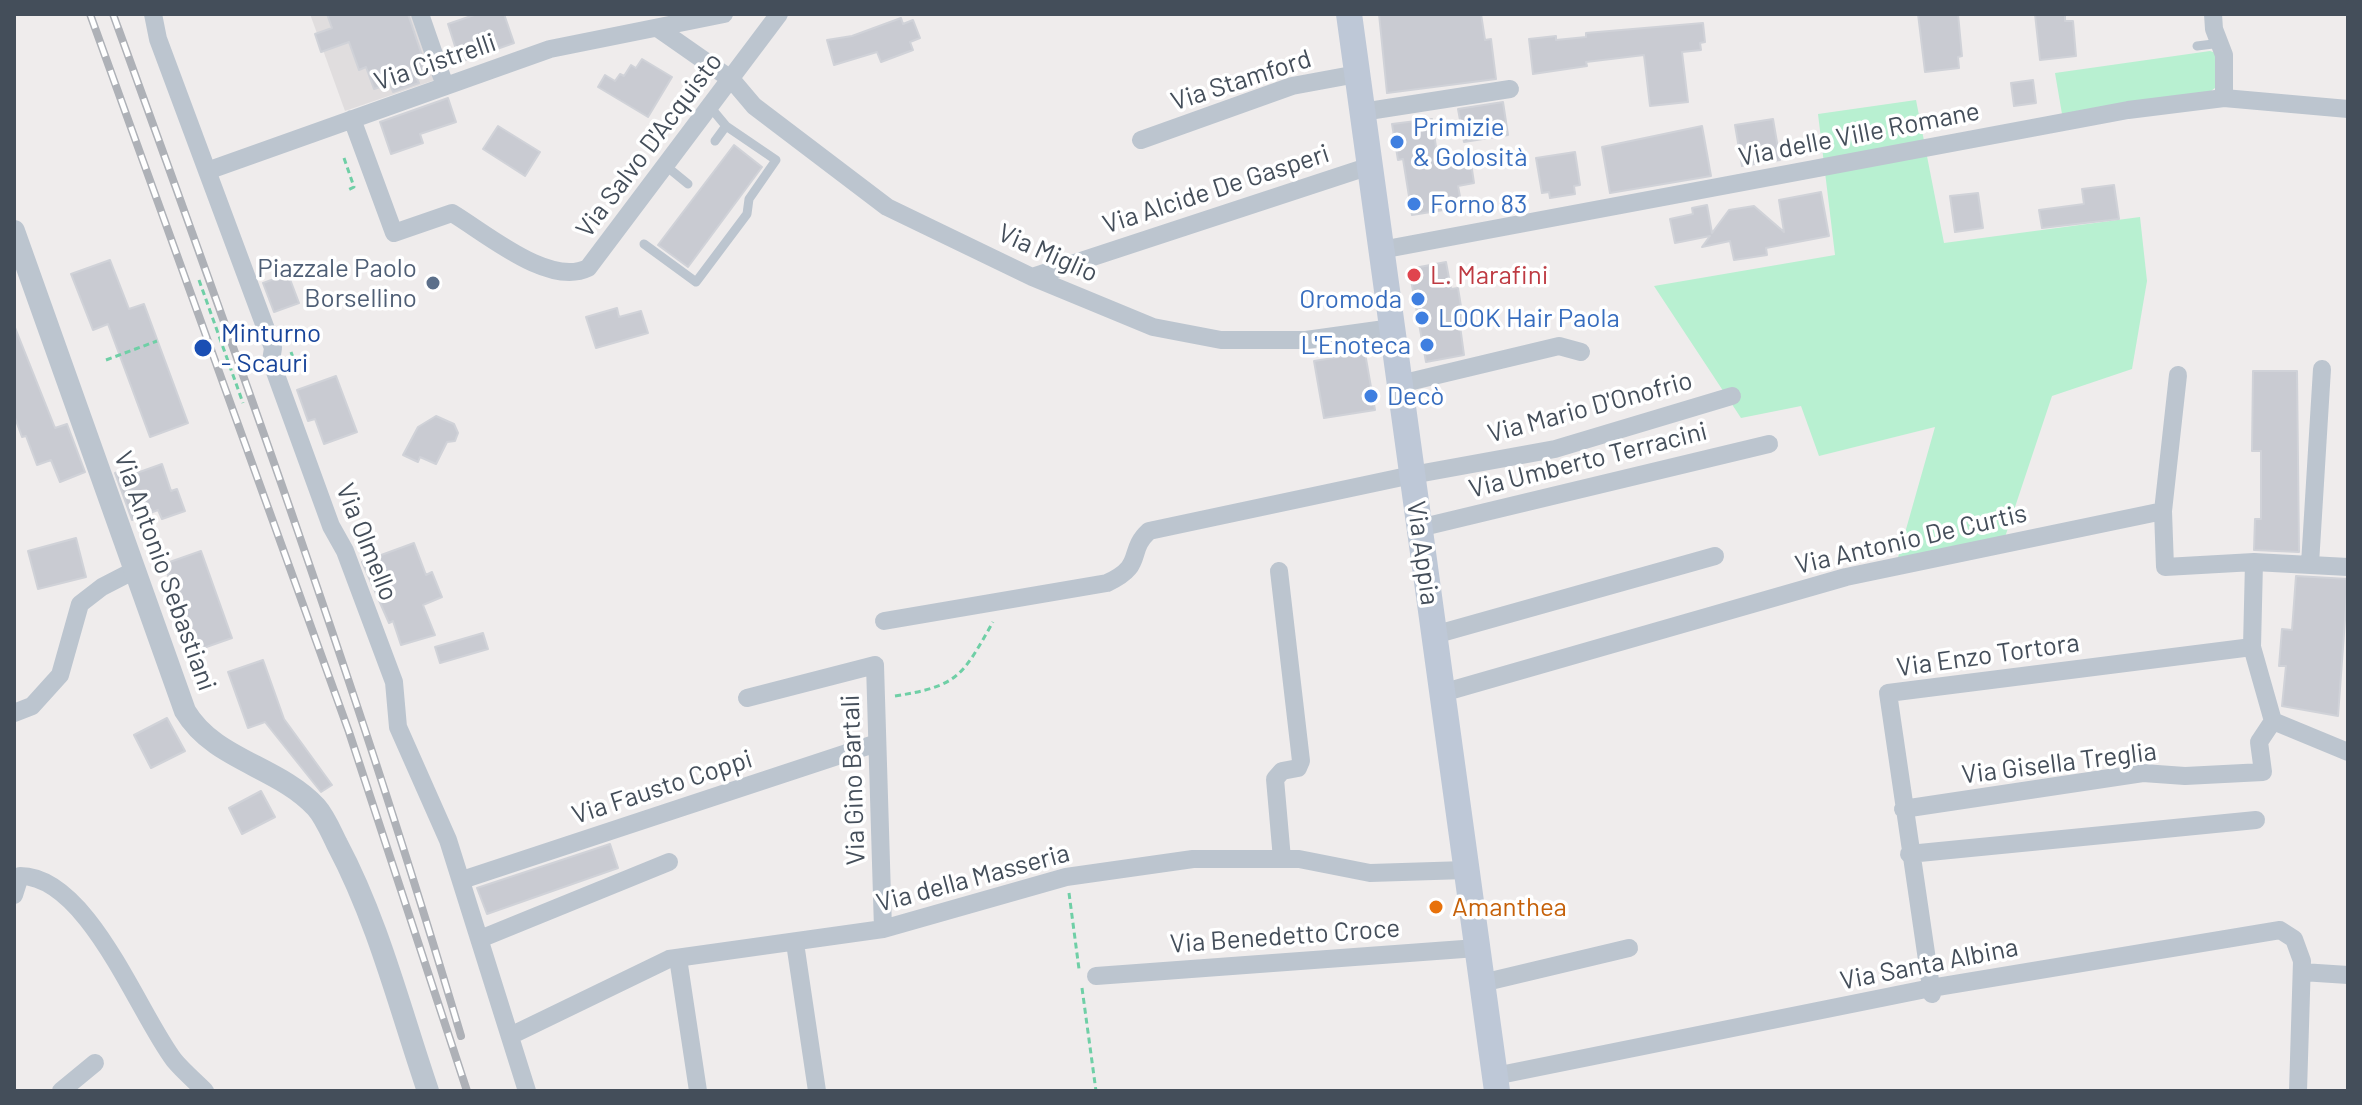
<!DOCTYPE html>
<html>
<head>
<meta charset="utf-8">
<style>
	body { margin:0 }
	#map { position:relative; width:2362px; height:1105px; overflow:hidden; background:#efecec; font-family:Barlow,sans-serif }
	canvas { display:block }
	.frame { position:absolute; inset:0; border:16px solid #444e5a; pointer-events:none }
</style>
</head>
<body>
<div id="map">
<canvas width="2362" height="1105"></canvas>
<div class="frame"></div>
</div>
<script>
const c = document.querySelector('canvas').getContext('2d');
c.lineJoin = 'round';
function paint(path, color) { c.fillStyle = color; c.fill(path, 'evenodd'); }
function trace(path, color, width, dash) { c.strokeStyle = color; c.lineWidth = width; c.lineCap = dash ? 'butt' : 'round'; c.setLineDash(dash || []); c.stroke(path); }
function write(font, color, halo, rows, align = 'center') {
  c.font = font + ' Barlow,sans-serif'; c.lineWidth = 7; c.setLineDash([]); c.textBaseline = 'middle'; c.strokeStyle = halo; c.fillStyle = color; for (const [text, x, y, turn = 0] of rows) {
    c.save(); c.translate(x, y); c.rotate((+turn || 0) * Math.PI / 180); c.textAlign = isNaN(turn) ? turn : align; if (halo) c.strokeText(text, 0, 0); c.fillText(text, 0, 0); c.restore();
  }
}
const education = new Path2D(`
	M310,14H412L435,80L345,111Z`);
const green = new Path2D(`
	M2210,51L2216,53L2215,88L2211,91L2062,114L2055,73Z
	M1916,100L1944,243L2140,217L2147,281L2132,369L2052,396L2005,537L1897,561L1935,427L1819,456L1801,406L1741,418L1654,286L1835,255L1818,114Z`);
const building = new Path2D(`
	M327,14H408L428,73L416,77L419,83L393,92L390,84L374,89L366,67L359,70L349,42L321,52L315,34L332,28Z
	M477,14H504L514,43L460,62L448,24Z
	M1379,14H1481L1485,40L1491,39L1496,79L1387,93Z
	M1918,14H1958L1962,56L1958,57L1959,68L1925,72Z
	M2035,14H2065V21H2073L2076,56L2040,60Z
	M901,18L903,24L913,20L920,38L910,42L913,50L881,62L877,52L834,65L827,40L852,36Z
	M1703,23L1705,42L1700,43L1701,50L1682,52L1688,102L1650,106L1644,55L1586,62L1587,66L1533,74L1529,39L1556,36V40L1586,37V33Z
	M642,59L672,77L648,117L598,87L605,75L615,81L620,74L624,76L631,65L636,68Z
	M2033,80L2036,103L2014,106L2011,83Z
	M448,98L456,122L420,134L423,143L391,154L380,122Z
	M1503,102L1508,135L1464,142L1458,109Z
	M1432,119L1439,168L1471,163L1474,183L1458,186L1462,207L1412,215L1403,159L1398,160L1392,124Z
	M1773,119L1780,160L1742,166L1735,125Z
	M498,126L540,152L525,176L483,149Z
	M1702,126L1711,176L1610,193L1602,147Z
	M734,145L762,167L688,267L658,245Z
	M1575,152L1580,185L1574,186L1575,194L1550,198L1549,192L1542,193L1536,158Z
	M2114,185L2119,219L2042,228L2039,210L2084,204L2082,189Z
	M1821,192L1829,236L1766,248L1767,255L1734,260L1730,241L1702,247L1710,236L1675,243L1670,219L1693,214L1692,208L1707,205L1712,233L1729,210L1754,206L1784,232L1779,200Z
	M1978,193L1983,228L1955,232L1950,196Z
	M110,260L129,309L144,304L188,423L150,437L108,324L93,330L71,274Z
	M1446,262L1451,289L1458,288L1464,325L1460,326L1464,355L1426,362L1409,269Z
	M288,274L299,303L274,312L263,283Z
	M617,308L619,317L641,311L648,333L596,348L586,317Z
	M14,325L55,428L67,424L85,472L60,482L51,460L37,465L26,436L22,437L14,415Z
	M1365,353L1375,410L1324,418L1314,361Z
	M2253,371H2297L2299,552L2254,550L2255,519H2261V451H2252Z
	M336,376L357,432L324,444L315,419L308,421L297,390Z
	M436,416L454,424L458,433L455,441L447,442L436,464L420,457L418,462L403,455L418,427Z
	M162,464L171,491L177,489L185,511L162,519L158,510L132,520L115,473L131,467L134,474Z
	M76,538L86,577L38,589L28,551Z
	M414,543L426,575L432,572L442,597L423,605L435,635L401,645L393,621L389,623L362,562Z
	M201,551L232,638L195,651L164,564Z
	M2296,576L2348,579L2338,716L2282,706L2286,666H2279L2282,629L2292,630Z
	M483,633L488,649L440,663L435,647Z
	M263,660L284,719L332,785L321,792L265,722L248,728L228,672Z
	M167,718L185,751L151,768L134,735Z
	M261,791L275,817L242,834L229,808Z
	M610,844L618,868L487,914L477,888Z`);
const path = new Path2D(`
	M344,158L354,187L348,190
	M199,280L243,403
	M291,352L297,368L294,369
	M106,360L157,341
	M895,696C959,686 962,676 993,622
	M1069,893L1079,969
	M1082,988L1096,1091`);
const service = new Path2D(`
	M2197,46L2221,43
	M711,108L726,126
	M666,166L688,184
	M644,244L696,282L747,214L749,199L776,160L726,126L715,141`);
const minor = new Path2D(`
	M153,14L158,39L273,348L271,361L331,526L345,551L394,682L398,727L448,840L527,1091
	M420,14L445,86
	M2213,14L2214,29L2224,55V98
	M659,29L732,80L754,106L887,207L1032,277L1153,327L1221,340H1306L1392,328
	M1362,112L1510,89
	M352,119L394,233L452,213C487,234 549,287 588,268L779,14
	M1141,140L1292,86L1357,74
	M207,171L550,49L724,14
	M1381,250L2128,110L2224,98L2348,109
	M1032,277L1370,166
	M1400,384L1559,346L1581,352
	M2163,511L2178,375
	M1419,528L1769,444
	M2254,562L2252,647L2273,721L2348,752
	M2310,564L2322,369
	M1279,571L1301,761L1298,768L1282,771L1275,779L1282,859
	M884,621L1107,583C1146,565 1126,552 1149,531L1412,475L1555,449L1732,396
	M1434,635L1715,556
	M1442,693L1846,577L2163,511L2165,567L2254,562L2348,567
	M747,698L875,665L883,929
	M14,713L32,706L60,675L80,604L102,587L135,570
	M1903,809L2143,773L2185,776L2263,772L2259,742L2273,721
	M1909,854L2256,820
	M462,880L877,743
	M14,895L20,876C88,876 138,1013 174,1060C183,1071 195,1081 205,1091
	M480,939L669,862
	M795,943L817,1091
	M678,958L698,1091
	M2302,972L2348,975
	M1096,976L1477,948
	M1482,983L1629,948
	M1932,994L1888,693L2252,647
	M510,1036L669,959L883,929L1066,877L1193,859H1299L1370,873L1466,870
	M1495,1076L1931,988L2280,930L2294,939L2302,961L2298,1091
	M61,1091L95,1063`);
const tertiary = new Path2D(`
	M14,231L185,711C214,760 278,766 316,807C325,817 331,832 337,844C378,921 400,1009 428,1091`);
const secondary = new Path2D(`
	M1349,14L1497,1091`);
const rail = new Path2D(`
	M90,14L349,732L467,1091
	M113,14C236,353 359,691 461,1036`);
const markers = [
	[1397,142,8,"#3f7fe0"],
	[1414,204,8,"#3f7fe0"],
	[1414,275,8,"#e0444e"],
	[433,283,8,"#5c6f8a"],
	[1418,299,8,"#3f7fe0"],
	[1422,318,8,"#3f7fe0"],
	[1427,345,8,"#3f7fe0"],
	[203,348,10,"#1a4fb4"],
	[1371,396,8,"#3f7fe0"],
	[1436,907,8,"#e8710a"]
];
const streetNames = [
	["Via Cistrelli",435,62,-19],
	["Via Stamford",1241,80,-18],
	["Via delle Ville Romane",1859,134,-11],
	["Via Salvo D'Acquisto",649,145,-53],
	["Via Alcide De Gasperi",1216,189,-18],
	["Via Miglio",1048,253,24],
	["Via Mario D'Onofrio",1590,407,-15],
	["Via Umberto Terracini",1588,460,-14],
	["Via Antonio De Curtis",1911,539,-13],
	["Via Olmello",367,542,68],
	["Via Appia",1423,553,82],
	["Via Antonio Sebastiani",165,571,70],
	["Via Enzo Tortora",1988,655,-8],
	["Via Gisella Treglia",2059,763,-7],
	["Via Gino Bartali",853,780,-92],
	["Via Fausto Coppi",662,787,-18],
	["Via della Masseria",973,878,-15],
	["Via Benedetto Croce",1285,936,-4],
	["Via Santa Albina",1929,964,-11]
];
const shopNames = [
	["Primizie",1413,127],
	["& Golosità",1413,157],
	["Forno 83",1430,204],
	["Oromoda",1402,299,"right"],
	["LOOK Hair Paola",1438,318],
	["L'Enoteca",1411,345,"right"],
	["Decò",1387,396]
];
const serviceNames = [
	["Piazzale Paolo",417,268],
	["Borsellino",417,298]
];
const healthNames = [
	["L. Marafini",1430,275]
];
const transitNames = [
	["Minturno",221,333],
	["- Scauri",221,363]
];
const foodNames = [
	["Amanthea",1452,907]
];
paint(education, '#e0ddde');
paint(green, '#b8f0d1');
paint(building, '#c9cbd2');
trace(building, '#d0d2d8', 2);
trace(path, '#6fcfa6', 3, [6, 4]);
trace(service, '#bcc5cf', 9);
trace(minor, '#bcc5cf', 18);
trace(tertiary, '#bcc5cf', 22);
trace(secondary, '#bec8d7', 26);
trace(rail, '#aeb1b7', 8);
trace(rail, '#fff', 5, [15]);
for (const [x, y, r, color] of markers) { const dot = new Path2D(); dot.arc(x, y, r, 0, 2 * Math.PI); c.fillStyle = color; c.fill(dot); trace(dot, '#fff', 3); }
write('26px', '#444e5a', '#fff', streetNames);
write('26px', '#366cbe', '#fff', shopNames, 'left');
write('26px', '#4e5e75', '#fff', serviceNames, 'right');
write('26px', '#be3a42', '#fff', healthNames, 'left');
write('26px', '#164399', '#fff', transitNames, 'left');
write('26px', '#c56008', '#fff', foodNames, 'left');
</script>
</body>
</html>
